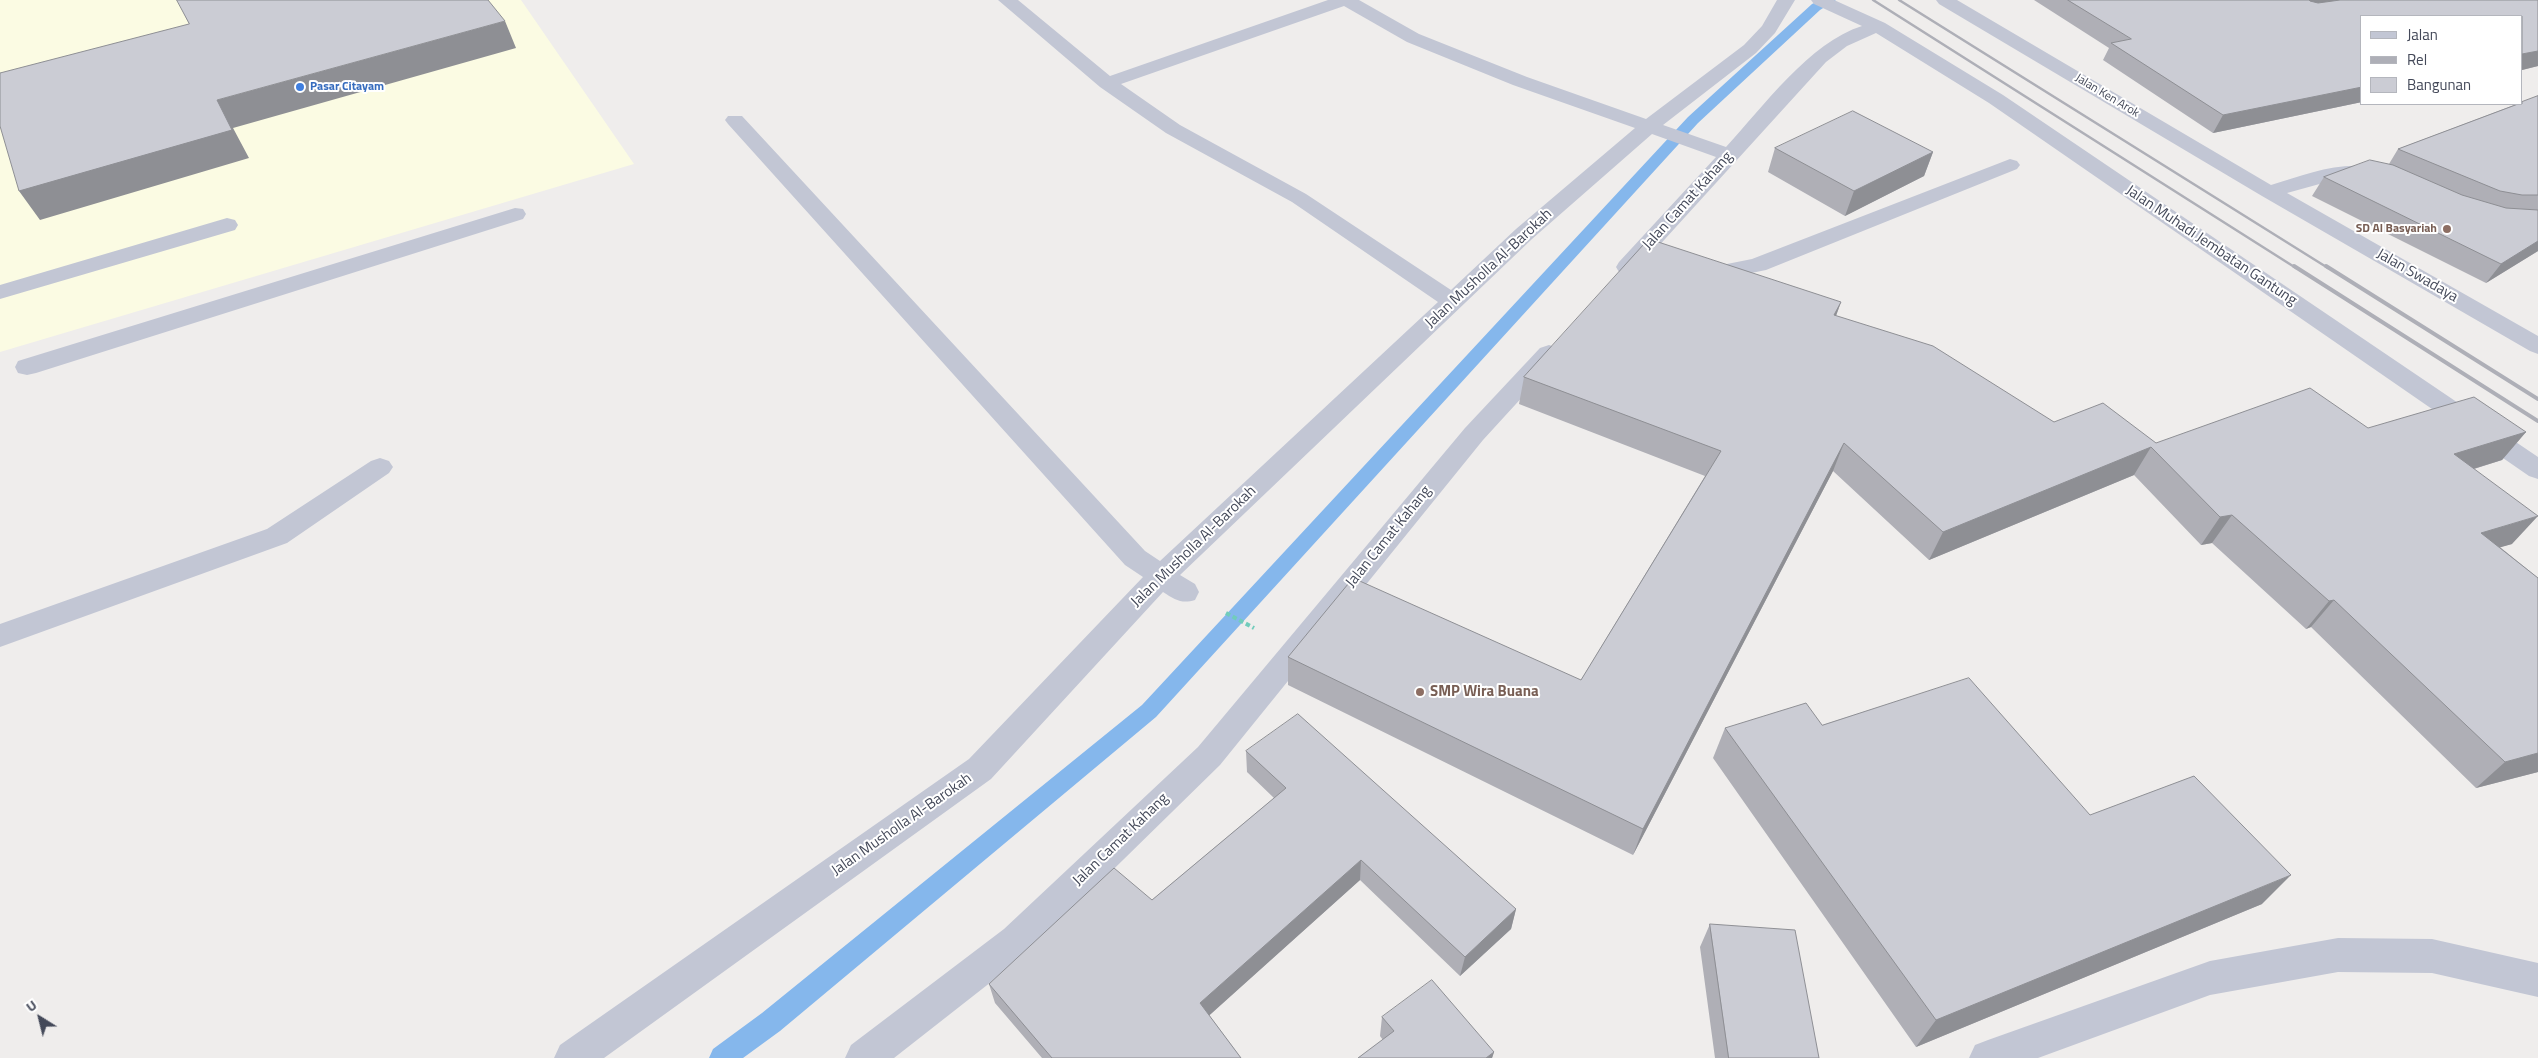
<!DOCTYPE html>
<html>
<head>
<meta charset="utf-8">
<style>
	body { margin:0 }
	#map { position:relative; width:2538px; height:1058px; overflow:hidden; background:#efedec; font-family:"Titillium Web",sans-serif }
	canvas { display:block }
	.legend { position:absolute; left:2360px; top:15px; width:162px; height:90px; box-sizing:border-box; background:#fff; border:1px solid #b4b6bd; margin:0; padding:6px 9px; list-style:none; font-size:15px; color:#444959 }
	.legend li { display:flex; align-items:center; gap:10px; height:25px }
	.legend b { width:25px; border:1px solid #b4b6bd }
	.north { position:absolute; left:15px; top:993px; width:50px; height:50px; -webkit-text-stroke:4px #fff; paint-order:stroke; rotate:324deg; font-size:14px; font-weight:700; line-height:20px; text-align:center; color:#444959 }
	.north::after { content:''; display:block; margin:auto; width:18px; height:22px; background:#444959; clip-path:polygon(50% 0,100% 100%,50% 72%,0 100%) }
</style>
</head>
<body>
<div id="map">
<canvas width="2538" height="1058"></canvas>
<ul class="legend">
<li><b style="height:6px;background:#c2c6d4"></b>Jalan</li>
<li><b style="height:6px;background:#aeafb7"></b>Rel</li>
<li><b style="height:14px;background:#cbccd4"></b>Bangunan</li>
</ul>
<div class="north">U</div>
</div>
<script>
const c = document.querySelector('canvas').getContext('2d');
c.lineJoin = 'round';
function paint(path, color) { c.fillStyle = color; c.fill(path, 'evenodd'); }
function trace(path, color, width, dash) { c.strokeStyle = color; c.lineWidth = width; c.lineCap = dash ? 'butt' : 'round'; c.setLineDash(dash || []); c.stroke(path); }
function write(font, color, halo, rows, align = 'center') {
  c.font = font + ' "Titillium Web",sans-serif'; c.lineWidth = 4; c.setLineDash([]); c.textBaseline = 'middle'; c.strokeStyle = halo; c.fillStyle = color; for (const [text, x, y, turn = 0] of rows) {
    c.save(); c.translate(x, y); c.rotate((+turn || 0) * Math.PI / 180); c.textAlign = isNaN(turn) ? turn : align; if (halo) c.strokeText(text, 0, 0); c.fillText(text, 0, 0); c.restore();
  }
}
const commercial = new Path2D(`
	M0,0H521L634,164L0,352Z`);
const stream = new Path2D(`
	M1821,0H1836L1820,10L1698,123L1156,717L780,1031L743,1058H709L713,1049L762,1013L1142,705L1688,117L1812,4Z`);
const path = new Path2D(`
	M1226,613L1254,628`);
const lane = new Path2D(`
	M2010,159L2017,161L2020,165L2017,169L1766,270L1717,280L1696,275L1693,270L1696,265L1704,263L1717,266L1752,259Z
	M515,208L523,209L526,214L523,219L36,373L27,375L18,373L15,367L18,361Z
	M227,218L235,220L238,225L235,230L0,299V285Z`);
const street = new Path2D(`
	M998,0H1018L1110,76L1328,0H1359L1419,34L1527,77L1646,119L1744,45L1762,26L1777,0H1795L1775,33L1756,53L1663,125L1726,147C1763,107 1810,42 1862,26L1814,4L1811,0H1834L1885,23L2003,95L2538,457V479L2529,476L1989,103L1876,33L1847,46L1826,62L1635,272L1627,274L1619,272L1616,267L1619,262L1716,157L1652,134L1532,239L1180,575L1195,584L1199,592L1195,600C1182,604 1175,600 1163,592L991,779L604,1058H554L560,1045L969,759L1143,577L1125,565L728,124L725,120L728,116H742L1145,551L1160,561L1438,302L1292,202L1166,133L1100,87ZM1344,6L1407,42L1513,85L1635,128L1516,229L1451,290L1306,194L1180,125L1121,84Z
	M1936,0H1957L2271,185C2307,174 2344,159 2381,169L2384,173L2381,177L2334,180L2287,193L2538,336V354L2530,351L2262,196L1939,4Z
	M1549,345L1558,348L1561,353L1558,358L1483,440L1220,765L1028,953L894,1058H845L851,1045L1004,929L1198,747L1465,428L1540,348Z
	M380,458L389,461L393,467L389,473L287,543L0,647V624L267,529L371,461Z
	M2338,938L2432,939L2538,963V997L2432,973L2338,972L2210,995L2038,1058H1969L1975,1045L1988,1040L2210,961Z`);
const railFar1 = new Path2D(`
	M1873,0L2296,268
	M1899,0L2328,268`);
const rail = new Path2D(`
	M2294,266L2538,421
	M2326,266L2538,399`);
const wall = new Path2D(`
	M2034,0H2538V66L2522,70V16H2362V102L2213,133L2103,60L2109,48Z
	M2538,96V251L2486,283L2312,196L2324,177L2389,164L2398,149Z
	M1775,148L1933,152L1924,176L1845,216L1768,172Z
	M1841,302L1836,316L2054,422L2156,443L2368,428L2526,432L2502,460L2474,469L2512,544L2500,547L2538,578V772L2476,788L2311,627L2306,629L2212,543L2201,545L2134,475L1929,560L1833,471L1633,855L1288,685V657L1581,680L1705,476L1519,404L1524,377Z
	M1822,725L2090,815L2262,904L1916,1047L1713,758L1725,728Z
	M1246,751L1516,909L1511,929L1460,976L1360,880L1209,1015L1241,1058H1042L995,1003L989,984L1152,900L1274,798L1247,772Z
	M1710,924L1819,1058H1715L1700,947Z
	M1382,1017L1494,1052L1492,1058H1358L1383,1040L1380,1036Z`);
const shadedWall = new Path2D(`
	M2304,0H2360L2302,7Z
	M505,21L516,48L233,128L249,158L40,220L19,191L217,100Z
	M2538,51V66L2522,70V54Z
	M2362,87V102L2213,133L2223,115Z
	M1933,152L1924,176L1845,216L1854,191Z
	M2538,241V251L2486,283L2501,264Z
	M1841,302L1831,329L1834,315Z
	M2526,432L2502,460L2431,482L2454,454Z
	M1844,443L1833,471L1633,855L1643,829Z
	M2151,447L2134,475L1929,560L1943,532Z
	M2232,515L2212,543L2201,545L2220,517Z
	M2538,516L2512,544L2456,560L2481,533Z
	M2334,600L2311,627L2306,629L2329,601Z
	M2538,753V772L2476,788L2505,762Z
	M1361,860L1360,880L1202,1022L1200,1003Z
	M2291,875L2262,904L1916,1047L1936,1020Z
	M1516,909L1511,929L1460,976L1465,957Z
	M1494,1052L1492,1058H1486Z`);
const building = new Path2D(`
	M177,0H488L505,21L217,100L232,130L19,191L0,126V73L189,24Z
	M2068,0H2309L2310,1L2318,3L2340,0H2538V51L2522,54V16H2362V87L2223,115L2111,43L2131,39Z
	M2538,96V195H2522L2500,191L2398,149L2518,104H2522V102Z
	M1853,111L1933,152L1854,191L1775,148Z
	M2370,160L2393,165L2462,195L2506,208L2538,210V241L2501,264L2324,177Z
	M1649,239L1841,302L1834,315L1933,346L2054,422L2103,403L2156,443L2310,388L2368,428L2474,397L2526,432L2454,454L2538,516L2481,533L2538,578V753L2505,762L2334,600L2329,601L2232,515L2220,517L2151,447L1943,532L1844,443L1643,829L1288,657L1353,578L1581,680L1721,451L1524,377Z
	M1969,678L2090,815L2194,776L2291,875L1936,1020L1725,728L1806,703L1822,725Z
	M1298,714L1516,909L1465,957L1361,860L1200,1003L1241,1058H1052L989,984L1114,868L1152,900L1286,788L1246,751Z
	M1710,924L1795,930L1819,1058H1729Z
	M1432,980L1494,1052L1486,1058H1358L1394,1031L1382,1017Z`);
const markers = [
	[300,87,5,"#3f7fe0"],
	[2447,229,5,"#8d6e63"],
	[1420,692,5,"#8d6e63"]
];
const farShopnames = [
	["Pasar Citayam",310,87]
];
const farStreetnames = [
	["Jalan Ken Arok",2107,96,31]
];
const farEducationnames = [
	["SD Al Basyariah",2437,229]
];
const streetNames = [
	["Jalan Camat Kahang",1688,201,-48],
	["Jalan Muhadi Jembatan Gantung",2211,246,34],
	["Jalan Musholla Al-Barokah",1489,269,-43],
	["Jalan Swadaya",2417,276,30],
	["Jalan Camat Kahang",1389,537,-51],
	["Jalan Musholla Al-Barokah",1194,547,-44],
	["Jalan Musholla Al-Barokah",902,825,-35],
	["Jalan Camat Kahang",1121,840,-44]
];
const educationNames = [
	["SMP Wira Buana",1430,692]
];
paint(commercial, '#fbfbe3');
paint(stream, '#85b7ec');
trace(path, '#71ccbb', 4, [4.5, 3]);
paint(lane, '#c2c6d4');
paint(street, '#c2c6d4');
trace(railFar1, '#aeafb7', 2.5);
trace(rail, '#aeafb7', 4);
paint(wall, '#afafb6');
paint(shadedWall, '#8e8f94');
paint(building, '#cbccd4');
trace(building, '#8e8f94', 1);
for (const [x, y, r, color] of markers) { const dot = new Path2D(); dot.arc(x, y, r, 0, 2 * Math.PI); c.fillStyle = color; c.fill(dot); trace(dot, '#fff', 2); }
write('bold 12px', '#366cbe', '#fff', farShopnames, 'left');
write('12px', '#444959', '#fff', farStreetnames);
write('bold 12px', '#785e54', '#fff', farEducationnames, 'right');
write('15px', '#444959', '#fff', streetNames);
write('bold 15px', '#785e54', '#fff', educationNames, 'left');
</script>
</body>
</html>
